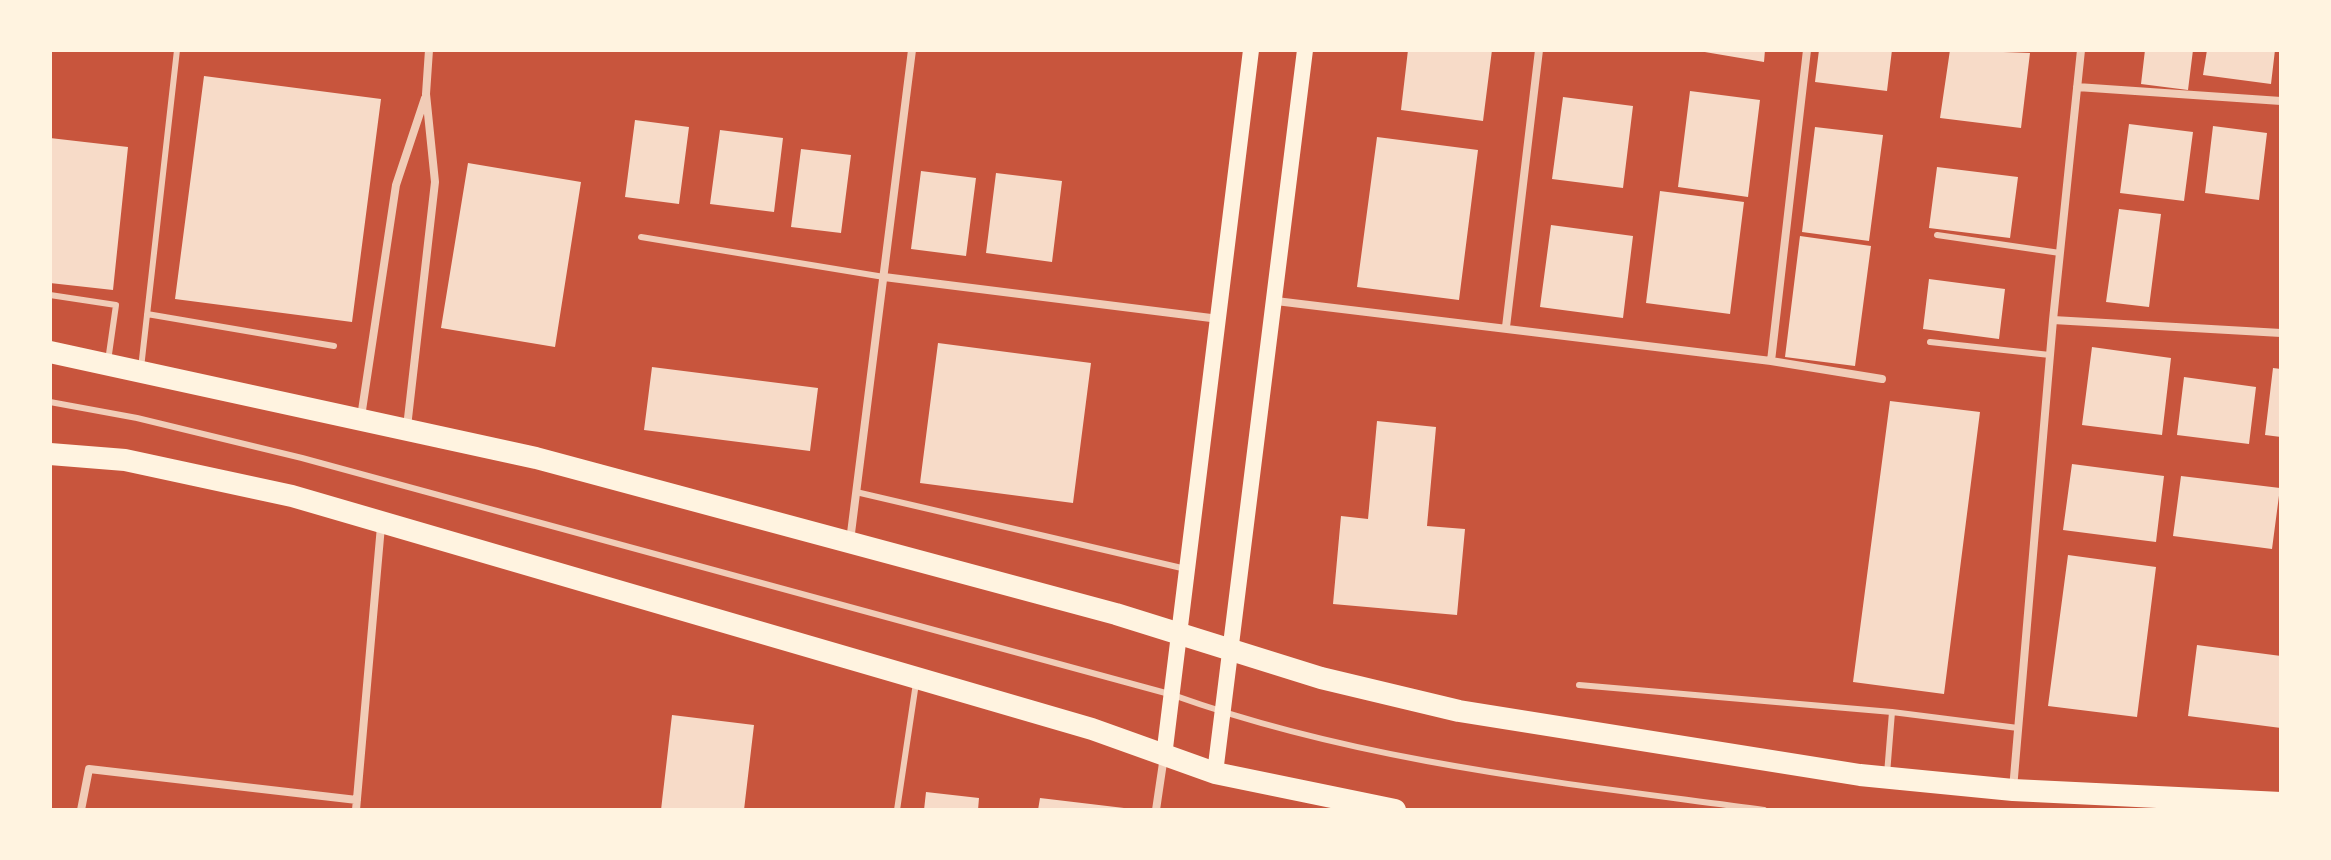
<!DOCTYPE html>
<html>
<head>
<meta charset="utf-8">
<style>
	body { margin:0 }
	#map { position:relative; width:2331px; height:860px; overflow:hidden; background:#c8553d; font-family:Helvetica,sans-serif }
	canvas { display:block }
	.frame { position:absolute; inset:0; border:52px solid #fff3e0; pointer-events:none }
</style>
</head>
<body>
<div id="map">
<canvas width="2331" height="860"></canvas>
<div class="frame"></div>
</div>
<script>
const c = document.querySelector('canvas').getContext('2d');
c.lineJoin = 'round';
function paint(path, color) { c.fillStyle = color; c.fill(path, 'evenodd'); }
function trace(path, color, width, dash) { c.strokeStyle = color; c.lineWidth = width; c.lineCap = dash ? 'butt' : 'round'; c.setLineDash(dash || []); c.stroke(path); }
const building = new Path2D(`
	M1408,50H1492L1483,121L1401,110Z
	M1693,50H1765L1764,62Z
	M1819,50H1892L1887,91L1815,82Z
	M1950,50L2030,53L2021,128L1940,118Z
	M2145,50H2193L2188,90L2141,84Z
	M2207,50H2275L2271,84L2203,75Z
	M204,76L381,99L352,322L175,299Z
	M1690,91L1760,100L1748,197L1678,187Z
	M1563,97L1633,106L1623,188L1552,179Z
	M635,120L689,127L679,204L625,197Z
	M2129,124L2193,132L2184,201L2120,193Z
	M2213,126L2267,133L2259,200L2205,193Z
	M1815,127L1883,135L1869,241L1802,232Z
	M720,130L783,138L774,212L710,204Z
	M1377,137L1478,150L1459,300L1357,287Z
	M50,138L128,147L113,290L50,283Z
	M801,149L851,155L841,233L791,227Z
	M468,163L581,182L555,347L441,328Z
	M1937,167L2018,177L2010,238L1929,228Z
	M921,171L976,178L966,256L911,249Z
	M996,173L1062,181L1052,262L986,253Z
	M1660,191L1744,202L1730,314L1646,303Z
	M2119,209L2161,214L2149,307L2106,302Z
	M1551,225L1633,236L1623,318L1540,307Z
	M1800,236L1871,246L1855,366L1785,357Z
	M1929,279L2005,289L1999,339L1923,329Z
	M938,343L1091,363L1073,503L920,483Z
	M2092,347L2171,358L2162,435L2082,425Z
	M652,367L818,388L810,451L644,430Z
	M2273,368L2281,369V437L2265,435Z
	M2184,377L2256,387L2249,444L2177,435Z
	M1890,401L1980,412L1944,694L1853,682Z
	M1377,421L1436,427L1427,526L1465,529L1457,615L1333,604L1341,516L1368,519Z
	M2072,464L2164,476L2156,542L2063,530Z
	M2181,476L2280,488L2272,549L2173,536Z
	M2068,555L2156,567L2137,717L2048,706Z
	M2197,645L2281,656V728L2188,716Z
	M672,715L754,725L744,810H661Z
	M926,792L979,798L978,810H924Z
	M1040,798L1124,808V810H1038Z`);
const service = new Path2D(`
	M1937,235L2060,253
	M641,237L884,277
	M50,295L116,305L108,361
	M147,314L334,346
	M1930,342L2050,355
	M141,368L177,50
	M50,402L137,418L302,458L1173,695C1363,763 1565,783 1764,810
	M856,492L1186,569
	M1579,685L1892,712L2018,728
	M1887,774L1892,712
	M897,810L916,683`);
const minor = new Path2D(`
	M2077,87L2281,101
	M884,277L1219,319
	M1276,301L1771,361L1882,379
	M2053,320L2281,333
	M1506,327L1539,50
	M1771,361L1807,50
	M361,417L396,185L425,98
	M407,427L435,182L426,94L429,50
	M850,541L912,50
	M2013,789L2053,320L2081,50
	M81,810L89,769L357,800
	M356,810L381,526
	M1156,810L1164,756`);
const secondary = new Path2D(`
	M1164,756L1251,50
	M1215,773L1305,50`);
const trunk = new Path2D(`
	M50,352L536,458L1116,614L1321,678L1459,711L1860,775L2013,790L2281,803
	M50,454L125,460L292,496L1092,729L1215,773L1395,810`);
paint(building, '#f7dbc8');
trace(service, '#f1ccb7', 6);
trace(minor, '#f1ccb7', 8);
trace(secondary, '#fff3e0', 16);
trace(trunk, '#fff3e0', 22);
</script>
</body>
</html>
